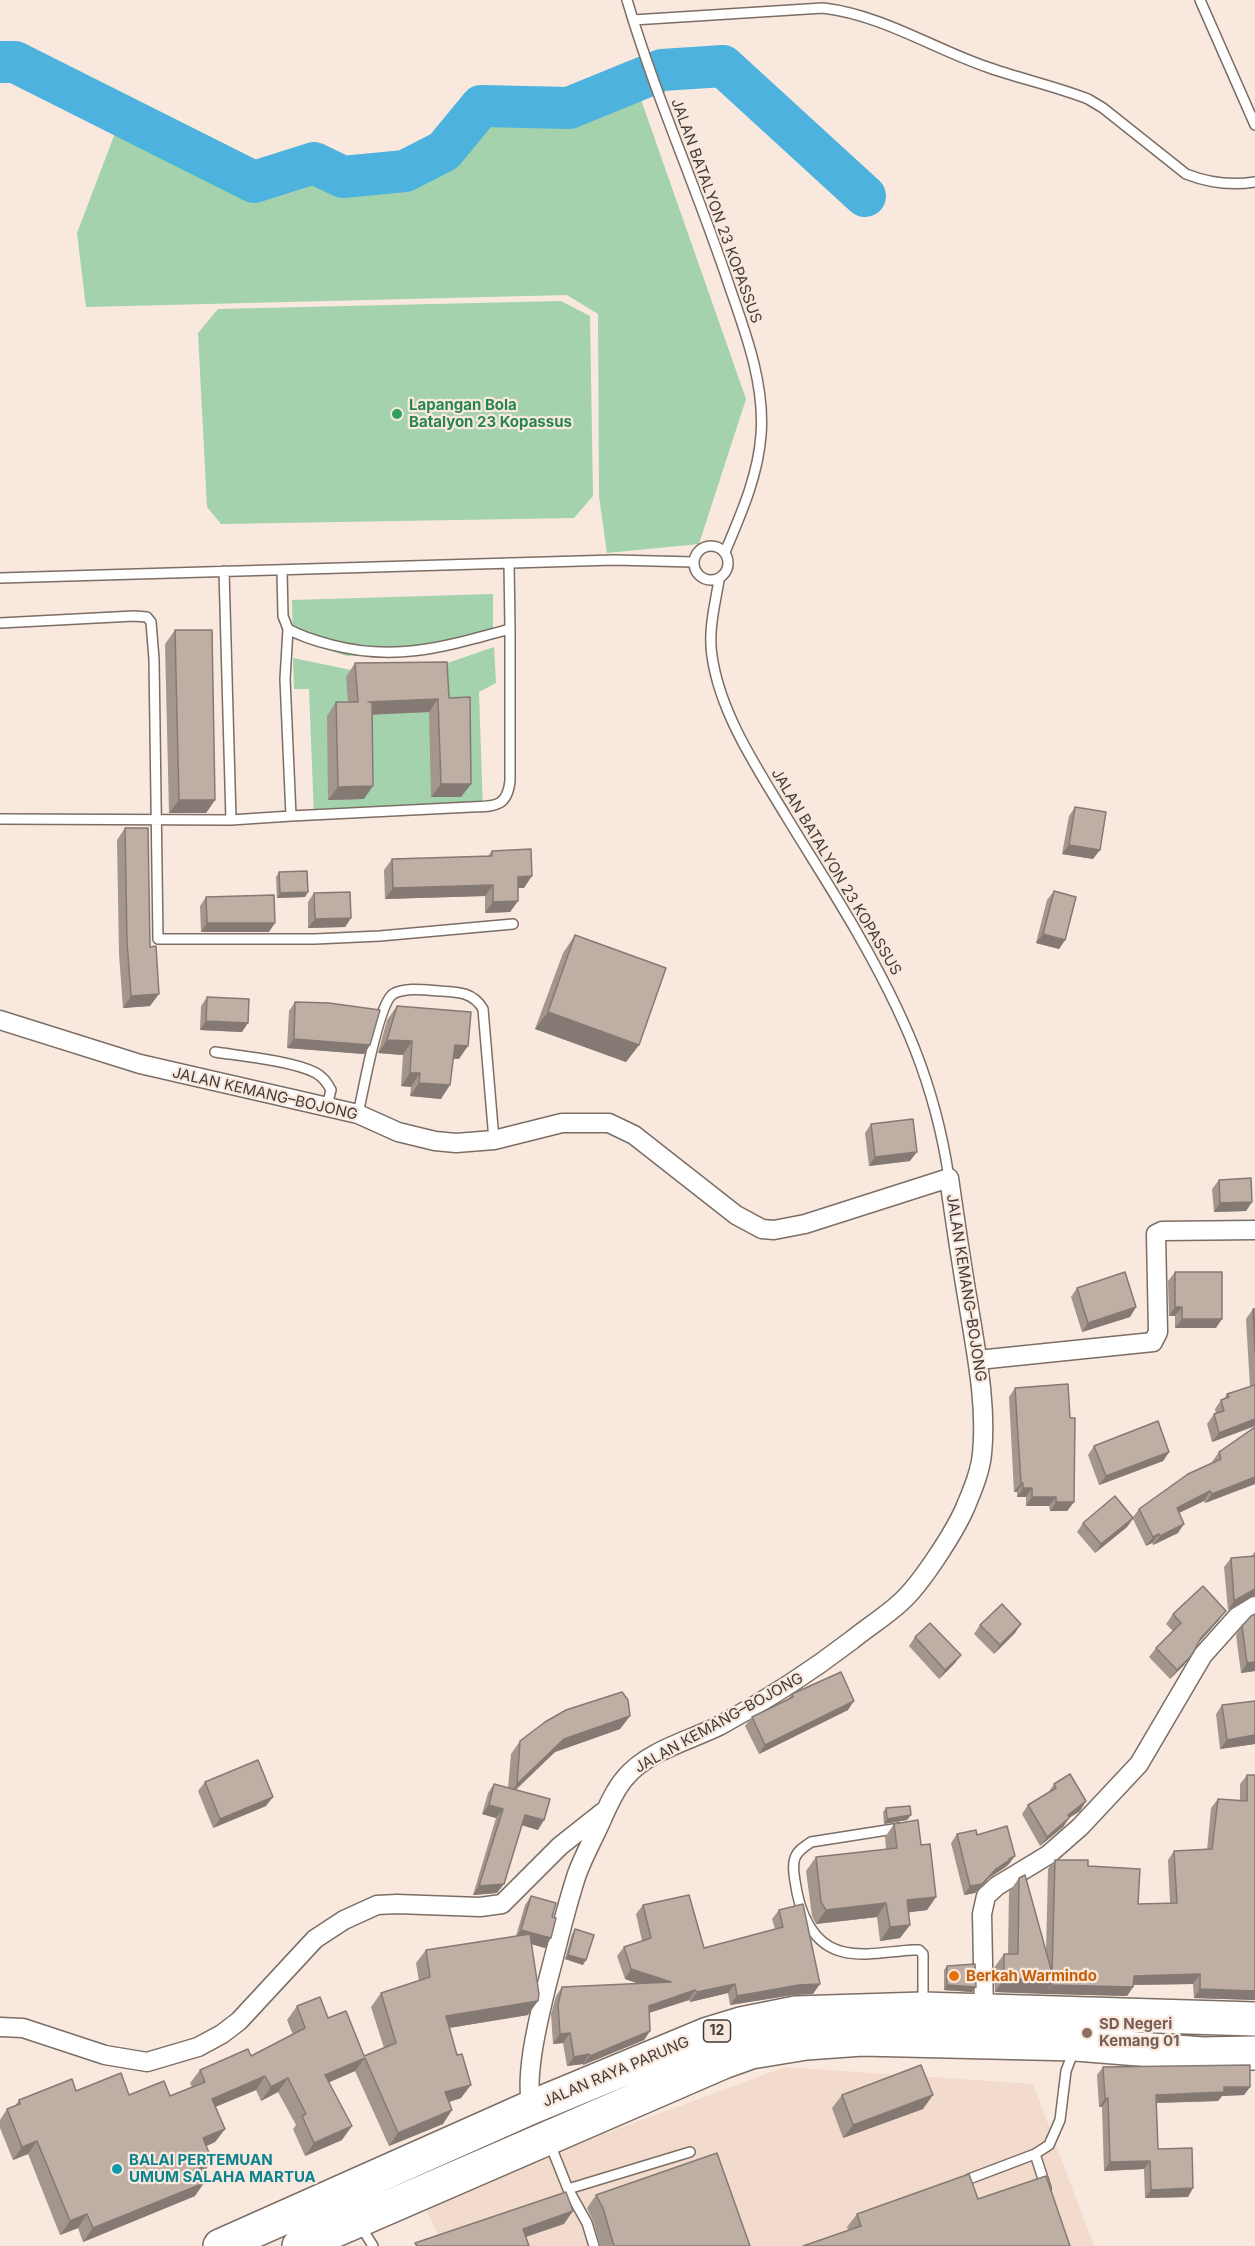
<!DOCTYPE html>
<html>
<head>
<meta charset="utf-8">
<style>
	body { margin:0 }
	canvas { display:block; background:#f8e8dd }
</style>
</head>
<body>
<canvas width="1255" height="2246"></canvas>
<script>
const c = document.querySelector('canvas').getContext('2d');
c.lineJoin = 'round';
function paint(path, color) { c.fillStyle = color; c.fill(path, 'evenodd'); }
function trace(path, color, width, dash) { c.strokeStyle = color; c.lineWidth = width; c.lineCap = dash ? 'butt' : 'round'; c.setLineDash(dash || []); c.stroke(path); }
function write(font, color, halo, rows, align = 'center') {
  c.font = font + ' Inter,sans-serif'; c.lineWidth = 4.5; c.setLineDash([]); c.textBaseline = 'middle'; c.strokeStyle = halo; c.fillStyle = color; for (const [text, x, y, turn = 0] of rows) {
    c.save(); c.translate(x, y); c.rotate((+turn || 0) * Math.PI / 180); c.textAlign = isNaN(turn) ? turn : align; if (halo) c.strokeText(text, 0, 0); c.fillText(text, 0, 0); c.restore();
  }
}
const built = new Path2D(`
	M785,2067L1033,2084L1094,2246H443L423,2201Z`);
const green = new Path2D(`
	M638,91L746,399L699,544L607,553L599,496L598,314L567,295L86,307L77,233L117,128L256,200L315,178L348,195L412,183L449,164L485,114L530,121L572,117Z
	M561,301L590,316L593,496L574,518L221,524L207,507L198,333L218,309Z
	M493,594V630L428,651L347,656L293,638L292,600Z
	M494,647L496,683L479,692L483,812L314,817L309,689H294L293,658L356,671L436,667Z`);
const river = new Path2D(`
	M0,62H15L254,182L314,163L343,177L405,171L444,151L481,106L569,108L662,70L723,66L865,196`);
const lane = new Path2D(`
	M627,0C656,98 698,191 730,288C746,334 765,385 761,435C758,476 741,514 725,552
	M1200,0L1255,125
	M633,20L823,8C882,15 932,48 987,67C1021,79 1055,86 1088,99L1103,108L1186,174C1209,183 1230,186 1255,182
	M694 563a17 17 0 1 1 34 0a17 17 0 1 1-34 0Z
	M224,571L231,820
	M282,571L283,616L288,629C302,637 316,641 332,645C397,662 447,646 510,629L509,563
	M0,578L614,560L694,562
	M719,580C715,605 708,630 712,656C720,713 757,768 786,816C809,854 833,891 855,929C903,1012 935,1083 949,1178
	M0,623L134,616L147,617L151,622L154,659L158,939H315L380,936L513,924
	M288,629L285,679L291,816L471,807C494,806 507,808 510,781V629
	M0,819L231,820L291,816
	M215,1052C241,1056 293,1061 316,1073C323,1077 327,1082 331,1090L327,1106
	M358,1114C363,1093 378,1004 393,994C406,987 425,990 439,991C458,992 473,992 483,1009L494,1140
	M900,1828L811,1842C805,1846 797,1851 795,1858C792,1865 794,1874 795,1881C799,1910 811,1945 844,1952C865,1957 891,1951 913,1950H919L923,1954V2004
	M550,2144L568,2189L587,2223L594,2246
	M1035,2154L1046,2188
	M969,2179L1035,2154L1049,2145L1060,2120L1066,2071L1074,2050
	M568,2189L690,2152
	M360,2225L373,2246`);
const street = new Path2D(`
	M0,1020L140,1064L358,1114L398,1132L435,1141L456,1143L494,1140L562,1123H609L634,1135L736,1215L762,1229L774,1230L805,1224L949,1178C955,1220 961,1261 968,1302C976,1352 987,1404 982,1454C980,1473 972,1491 965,1508C954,1533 921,1584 901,1602C886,1616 868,1627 852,1640C809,1673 767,1700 719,1726C688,1741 647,1751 625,1778C613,1792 606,1811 598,1828C591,1843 583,1858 577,1874C565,1910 557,1947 547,1984C540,2013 521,2085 534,2112
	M978,1360L1153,1342L1158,1332L1156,1234L1162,1231L1255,1230
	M984,2011L982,1914L986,1896L997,1886L1048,1855L1080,1827L1139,1764L1203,1655L1237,1617L1255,1606
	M0,2027L23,2028L105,2055L147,2062L198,2047L222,2034L239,2021L315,1939L344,1920L377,1905L397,1904L480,1907L502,1904L560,1846L603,1812`);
const highway = new Path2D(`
	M220,2246L532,2107L708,2034L741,2024L796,2013L923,2009L1255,2019
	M299,2246L723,2062L751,2052L806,2043L862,2039L1076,2044L1202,2054L1255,2053`);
const wall = new Path2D(`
	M175,630L215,800L206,813H169L165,644Z
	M355,663L449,698L471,784L461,797H431L429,712L372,715L364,799L328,800L327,716L336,702H348L346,677Z
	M1075,807L1093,859L1062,854L1069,816Z
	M125,828L150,1006L123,1008L119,954L117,840Z
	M492,851L524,888H518V901L510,912L485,913V896L385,899L384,870L392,859L488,856Z
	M279,872L308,892L305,897L277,898L276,877Z
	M1054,891L1065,940L1059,949L1036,943L1047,900Z
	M314,893L351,918L345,927L308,928V902Z
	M206,897L269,932H201L200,906Z
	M575,935L639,1045L626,1062L535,1029L563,953Z
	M207,997L242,1032L200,1030L201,1006Z
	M295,1002L370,1045L364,1054L287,1048L289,1011Z
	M397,1006L459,1059H454L441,1099L410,1096L411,1087L401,1086L403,1055L378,1053L387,1020Z
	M871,1124L910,1161L869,1166L865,1133Z
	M1219,1180L1252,1202L1246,1211L1214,1212L1212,1189Z
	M1175,1272L1216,1328H1175V1316H1169L1168,1281Z
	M1077,1288L1136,1307L1130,1317L1082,1332L1071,1297Z
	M1253,1309H1255V1426L1212,1442L1207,1424L1214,1414H1216L1215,1409L1221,1400L1224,1399L1227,1394L1250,1387L1246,1319Z
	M1015,1388L1074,1502L1067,1511H1050L1049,1506H1026V1497H1017V1492H1014L1009,1397Z
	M1255,1427V1484L1205,1503L1204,1501L1179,1513L1178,1533L1153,1545L1152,1543L1146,1546L1133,1519L1127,1527L1095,1553L1077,1532L1083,1523L1133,1517L1139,1509L1213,1463L1212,1462L1219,1452Z
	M1094,1446L1169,1452L1163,1461L1099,1485L1088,1455Z
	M1255,1551V1595L1228,1610L1224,1567L1231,1558L1252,1556Z
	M1173,1614L1219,1620L1197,1644L1184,1665L1170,1679L1149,1657L1156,1648L1173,1631L1166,1624Z
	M1255,1614V1671L1241,1673L1236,1635L1242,1626Z
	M980,1625L1015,1633L994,1654L974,1634Z
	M915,1637L961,1655L954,1664L939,1679L909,1646Z
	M792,1694L848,1710L759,1754L745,1726L752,1717L788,1699Z
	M1255,1701V1744L1220,1749L1216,1714L1222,1705Z
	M630,1716L620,1729L555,1752L516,1790L538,1830L522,1825L497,1893L473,1895L496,1818L482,1814L488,1793L494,1784L508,1788L511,1754L520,1741Z
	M1247,1775H1255V2000L1194,1998L1193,1984L1133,1985V1987L1127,1996L995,1992L994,1968L1004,1954H1008L1009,1892L1019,1878L1046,1952L1048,1869L1055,1860L1088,1866L1138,1904L1170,1903L1168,1860L1174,1851L1207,1850L1211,1808L1218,1799L1240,1801V1784Z
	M205,1782L266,1806L213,1828L198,1791Z
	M1054,1784L1086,1801L1080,1811L1069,1818L1063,1827L1040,1846L1022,1814L1028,1805L1048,1793Z
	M886,1808L911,1815L907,1820L884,1824L883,1812Z
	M894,1824L921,1845L936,1897L927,1910L908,1912L910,1925L900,1938L880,1941L877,1917L816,1924L812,1916L806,1871L816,1857L886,1849L885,1837Z
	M957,1834L977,1835L1015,1856L1008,1865L1004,1868L989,1878L975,1893L964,1895L951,1843Z
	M531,1896L552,1917L545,1948L531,1944L528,2015L449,2028L461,2098L449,2102L443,2124L389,2146L355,2071L329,2082L342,2140L305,2156L293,2129L296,2125L278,2092L261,2101L256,2090L215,2107L225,2129L215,2142L206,2146L212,2160L203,2174L201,2175L195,2196L83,2242L78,2228L60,2235L28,2154L13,2160L0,2128V2120L7,2109L15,2106L19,2100L76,2091L129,2095L170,2096L192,2087L190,2083L200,2070L251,2056L293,2035L287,2020L297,2006L328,2018L364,2056L384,2048L371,2007L381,1993L419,1981L416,1963L426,1950L516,1936L525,1905Z
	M643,1905L704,1948L775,1929L772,1919L779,1910L813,1994L793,1995L730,2005L728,1993L690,2002L689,2000L649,2013L650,2031L644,2040L583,2065V2064L567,2066L563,2043L553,2044L551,2014L556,1996L562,1987L639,1984L625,1979L617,1956L624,1947L642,1941L636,1914Z
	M575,1929L583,1965L565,1959L572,1934Z
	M947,1966L976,1987L972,1992L944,1990V1970Z
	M1103,2067L1250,2087L1244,2095L1222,2096L1218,2101L1156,2103L1158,2149L1193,2188L1188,2197L1145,2198L1144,2169L1104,2171L1102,2107H1099L1097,2075Z
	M842,2095L923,2109L843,2138L832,2108Z
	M596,2195L750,2246H600L593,2221L587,2208Z
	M978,2199L848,2230L847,2227L857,2214Z`);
const shadedWall = new Path2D(`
	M438,699L429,712L358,715L368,702Z
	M441,784H471L461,797H431Z
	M373,786L364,799L328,800L338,787Z
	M179,800H215L206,813H169Z
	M1069,845L1100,850L1093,859L1062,854Z
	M532,876L524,888H510L518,877Z
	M493,885L485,896L385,899L393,888Z
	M308,892L305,897L277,898L280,893Z
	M518,901L510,912L485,913L493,902Z
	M351,918L345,927L308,928L315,919Z
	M207,923H275L269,932H201Z
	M1043,934L1065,940L1059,949L1036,943Z
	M159,994L150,1006L123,1008L131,996Z
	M548,1012L639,1045L626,1062L535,1029Z
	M206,1021L248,1023L242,1032L200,1030Z
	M294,1039L370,1045L364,1054L287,1048Z
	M387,1040L412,1041L403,1055L378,1053Z
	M455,1045L468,1046L459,1059L446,1058Z
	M410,1073H420L411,1087L401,1086Z
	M419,1083L450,1085L441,1099L410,1096Z
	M917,1152L910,1161L869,1166L875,1157Z
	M1252,1202L1246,1211L1214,1212L1220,1203Z
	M1136,1307L1130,1317L1082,1332L1088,1323Z
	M1175,1307H1182L1175,1316H1169Z
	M1182,1319H1222L1216,1328H1175Z
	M1255,1419V1426L1212,1442L1219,1433Z
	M1169,1452L1163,1461L1099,1485L1106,1476Z
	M1255,1477V1484L1205,1503L1212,1494Z
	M1021,1483H1023L1017,1492H1014Z
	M1023,1488H1032L1026,1497H1017Z
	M1210,1491L1204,1501L1170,1517L1177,1508Z
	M1032,1497H1056L1049,1506H1026Z
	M1056,1502H1074L1067,1511H1050Z
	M1133,1518L1127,1527L1095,1553L1101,1544Z
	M1184,1524L1178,1533L1153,1545L1160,1536Z
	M1159,1534L1152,1543L1146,1546L1153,1537Z
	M1255,1589V1595L1228,1610L1234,1601Z
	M1226,1611L1219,1620L1195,1647L1201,1638Z
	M1021,1624L1015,1633L994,1654L1000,1645Z
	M961,1655L954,1664L939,1679L945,1670Z
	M1191,1656L1184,1665L1170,1679L1177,1670Z
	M1255,1662V1671L1241,1673L1247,1663Z
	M854,1701L848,1710L759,1754L765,1745Z
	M630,1716L620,1729L555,1752L507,1797L517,1784L564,1739Z
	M1255,1735V1744L1220,1749L1227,1740Z
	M273,1797L266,1806L213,1828L220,1819Z
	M1086,1801L1080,1811L1069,1818L1063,1827L1040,1846L1047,1837L1068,1815Z
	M489,1805L503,1809L496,1818L482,1814Z
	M525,1815L544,1820L538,1830L518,1824Z
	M911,1815L907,1820L884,1824L887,1819Z
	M1015,1856L1008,1865L1004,1868L989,1878L975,1893L964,1895L970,1886Z
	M504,1884L497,1893L473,1895L479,1886Z
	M936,1897L927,1910L897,1914L907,1900Z
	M886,1903L877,1917L816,1924L826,1910Z
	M910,1925L900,1938L880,1941L890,1927Z
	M521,1930L551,1938L545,1948L515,1939Z
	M568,1955L586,1960L583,1965L565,1959Z
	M631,1969L671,1982L664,1992L625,1979Z
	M1200,1974L1193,1984L1127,1985L1134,1976Z
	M1004,1979L1054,1980L1045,1994L995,1992Z
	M735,1984L728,1993L690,2002L697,1992Z
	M820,1984L813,1994L793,1995L730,2005L737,1996L799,1985Z
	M947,1985L976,1987L972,1992L944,1990Z
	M1052,1985L1133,1987L1127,1996L1045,1994Z
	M1200,1989L1255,1991V2000L1194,1998Z
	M695,1990L689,2000L642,2015L649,2006Z
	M538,2001L528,2015L436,2030L446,2016Z
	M650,2031L644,2040L583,2065L590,2056Z
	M570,2033L563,2043L553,2044L560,2034Z
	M589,2054L583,2064L567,2066L574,2057Z
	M365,2058L355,2071L316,2088L325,2075Z
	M265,2076L256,2090L203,2112L212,2099Z
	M288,2078L278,2092L261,2101L271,2087Z
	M471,2085L461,2098L436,2106L445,2092Z
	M1224,2087H1250L1244,2095L1222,2096L1218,2101L1150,2103L1156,2095Z
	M933,2095L923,2109L843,2138L853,2125Z
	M1108,2098L1102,2107H1099L1105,2099Z
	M452,2110L443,2124L389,2146L398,2133Z
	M352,2126L342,2140L305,2156L314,2143Z
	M225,2129L215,2142L194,2152L203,2138Z
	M37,2141L28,2154L13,2160L22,2147Z
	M212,2160L203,2174L188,2180L198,2166Z
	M1150,2161L1144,2169L1104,2171L1110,2162Z
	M204,2183L195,2196L83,2242L93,2228Z
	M1193,2188L1188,2197L1145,2198L1151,2190Z
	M573,2211L564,2224L514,2241L523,2229Z
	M87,2214L78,2228L60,2235L70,2221Z`);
const building = new Path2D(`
	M175,630H212L215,800H179Z
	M447,662L449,698L470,697L471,784H441L438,699L368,702H372L373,786L338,787L336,702H358L355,663Z
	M1075,807L1106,812L1100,850L1069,845Z
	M125,828H148L150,947L156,946L159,994L131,996L127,942Z
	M531,849L532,876L518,877V901L493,902V885L393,888L392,859L492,856V851Z
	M307,871L308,892L280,893L279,872Z
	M1054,891L1076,897L1065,940L1043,934Z
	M350,892L351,918L315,919L314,893Z
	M274,895L275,923H207L206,897Z
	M575,935L666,968L639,1045L548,1012Z
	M207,997L249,999L248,1023L206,1021Z
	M295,1002L329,1003L380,1010L370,1045L294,1039Z
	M397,1006L471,1012L468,1046L455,1045L450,1085L419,1083L420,1073H410L412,1041L387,1040Z
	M913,1119L917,1152L875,1157L871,1124Z
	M1251,1178L1252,1202L1220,1203L1219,1180Z
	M1125,1272L1136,1307L1088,1323L1077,1288Z
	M1175,1272H1222V1319H1182V1307H1175Z
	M1253,1309H1255V1351Z
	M1068,1384L1070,1418H1075L1074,1502H1056V1497H1032V1488H1023V1483H1021L1015,1388Z
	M1255,1385V1419L1219,1433L1214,1414L1224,1411L1221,1400L1229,1397L1227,1394Z
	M1158,1421L1169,1452L1106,1476L1094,1446Z
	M1255,1427V1477L1212,1494L1210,1491L1177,1508L1184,1524L1160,1536L1159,1534L1153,1537L1139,1509L1188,1474L1221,1459L1219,1452Z
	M1115,1496L1133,1518L1101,1544L1083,1523Z
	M1255,1556V1589L1234,1601L1231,1558Z
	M1203,1586L1226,1611L1201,1638L1191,1656L1177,1670L1156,1648L1181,1623L1173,1614Z
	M1002,1604L1021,1624L1000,1645L980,1625Z
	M1255,1614V1662L1247,1663L1242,1626L1251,1616Z
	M930,1623L961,1655L945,1670L915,1637Z
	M841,1672L854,1701L765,1745L752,1717L793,1697L792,1694Z
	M622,1692L628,1700L630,1716L564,1739L517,1784L520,1741L545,1722L566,1710Z
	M1255,1701V1735L1227,1740L1222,1705Z
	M258,1760L273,1797L220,1819L205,1782Z
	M1070,1774L1086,1801L1068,1815L1069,1818L1047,1837L1028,1805L1056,1788L1054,1784Z
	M1247,1775H1255V1991L1200,1989V1974L1134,1976L1133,1987L1052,1985L1054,1980L1052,1972L1055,1860H1088V1866L1140,1869L1138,1904L1177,1903L1174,1851L1212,1849L1218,1799L1247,1801Z
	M494,1784L550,1799L544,1820L525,1815L504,1884L479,1886L503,1809L489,1805Z
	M910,1806L911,1815L887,1819L886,1808Z
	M918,1820L921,1845L930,1844L936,1897L907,1900L910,1925L890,1927L886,1903L826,1910L821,1902L816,1857L897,1848L894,1824Z
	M1007,1826L1015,1856L1009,1859H1011L996,1869L982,1884L970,1886L957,1834L976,1830L977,1835Z
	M1025,1875L1054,1980L1004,1979V1954H1018L1019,1878Z
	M689,1895L704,1948L783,1927L779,1910L803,1904L820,1984L799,1985L737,1996L735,1984L697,1992L695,1990L649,2006L650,2031L590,2056L589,2054L574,2057L570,2033L560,2034L558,2005L562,1987L671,1982L631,1969L624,1947L651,1938L643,1905Z
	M531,1896L556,1903L552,1917L556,1918L551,1938L521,1930Z
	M575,1929L594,1935L586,1960L568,1955Z
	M530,1934L539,1994L538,2001L446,2016L457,2055L462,2054L471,2085L445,2092L452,2110L398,2133L365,2058L325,2075L352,2126L314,2143L302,2116L306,2114L288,2078L271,2087L265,2076L212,2099L225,2129L203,2138L212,2160L198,2166L204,2183L93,2228L87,2214L70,2221L37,2141L22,2147L7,2109L20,2104L19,2100L72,2079L76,2091L121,2073L129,2095L164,2081L170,2096L205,2082L200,2070L248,2049L251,2056L305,2028L297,2006L320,1997L328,2018L346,2011L364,2056L396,2043L381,1993L430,1977L426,1950Z
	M975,1964L976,1987L947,1985V1966Z
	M921,2065L933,2095L853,2125L842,2095Z
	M1250,2065V2087H1224V2092L1156,2095L1158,2149L1192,2148L1193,2188L1151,2190L1150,2161L1110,2162L1108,2098L1105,2099L1103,2067Z
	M717,2153L750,2246H614L603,2208L596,2195Z
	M969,2174L978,2199L1046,2176L1070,2246H803L861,2226L857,2214Z
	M566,2192L573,2211L523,2229L529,2246H417L415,2243Z`);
const markers = [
	[397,414,6,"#2e9e5b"],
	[954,1976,6,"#e8710a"],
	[1087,2033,6,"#8d6e63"],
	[117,2169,6,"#0f9aa8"]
];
const shields = [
	[717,2031,27]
];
const shieldNames = [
	["12",717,2031]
];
const streetNames = [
	["JALAN BATALYON 23 KOPASSUS",716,211,70],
	["JALAN BATALYON 23 KOPASSUS",836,872,59],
	["JALAN KEMANG–BOJONG",265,1094,13],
	["JALAN KEMANG–BOJONG",966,1288,81],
	["JALAN KEMANG–BOJONG",719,1723,-29],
	["JALAN RAYA PARUNG",616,2072,-23]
];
const leisureNames = [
	["Lapangan Bola",409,405],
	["Batalyon 23 Kopassus",409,422]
];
const foodNames = [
	["Berkah Warmindo",966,1976]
];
const educationNames = [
	["SD Negeri",1099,2024],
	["Kemang 01",1099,2041]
];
const cultureNames = [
	["BALAI PERTEMUAN",129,2160],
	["UMUM SALAHA MARTUA",129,2177]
];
paint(built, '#f2dbcc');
paint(green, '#a3d2ad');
trace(river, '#4db2dd', 42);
trace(lane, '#7c6e64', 12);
trace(street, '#7c6e64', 21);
trace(highway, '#7c6e64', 36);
trace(lane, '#fff', 9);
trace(street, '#fff', 18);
trace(highway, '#fff', 33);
paint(wall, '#a3968d');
paint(shadedWall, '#857a73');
paint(building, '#beaea4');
trace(building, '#857a73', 1.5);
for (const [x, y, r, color] of markers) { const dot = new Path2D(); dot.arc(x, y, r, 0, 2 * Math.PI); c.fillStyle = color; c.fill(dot); trace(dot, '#f8e8dd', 2); }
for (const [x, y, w] of shields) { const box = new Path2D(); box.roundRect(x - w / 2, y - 11, w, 22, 4.5); c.fillStyle = '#f8e8dd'; c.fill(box); trace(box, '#423b37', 1.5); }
write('bold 14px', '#423b37', null, shieldNames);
write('15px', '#423b37', '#f8e8dd', streetNames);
write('bold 15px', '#27864d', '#f8e8dd', leisureNames, 'left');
write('bold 15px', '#c56008', '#f8e8dd', foodNames, 'left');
write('bold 15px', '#785e54', '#f8e8dd', educationNames, 'left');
write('bold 15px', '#0d838f', '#f8e8dd', cultureNames, 'left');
</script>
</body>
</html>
